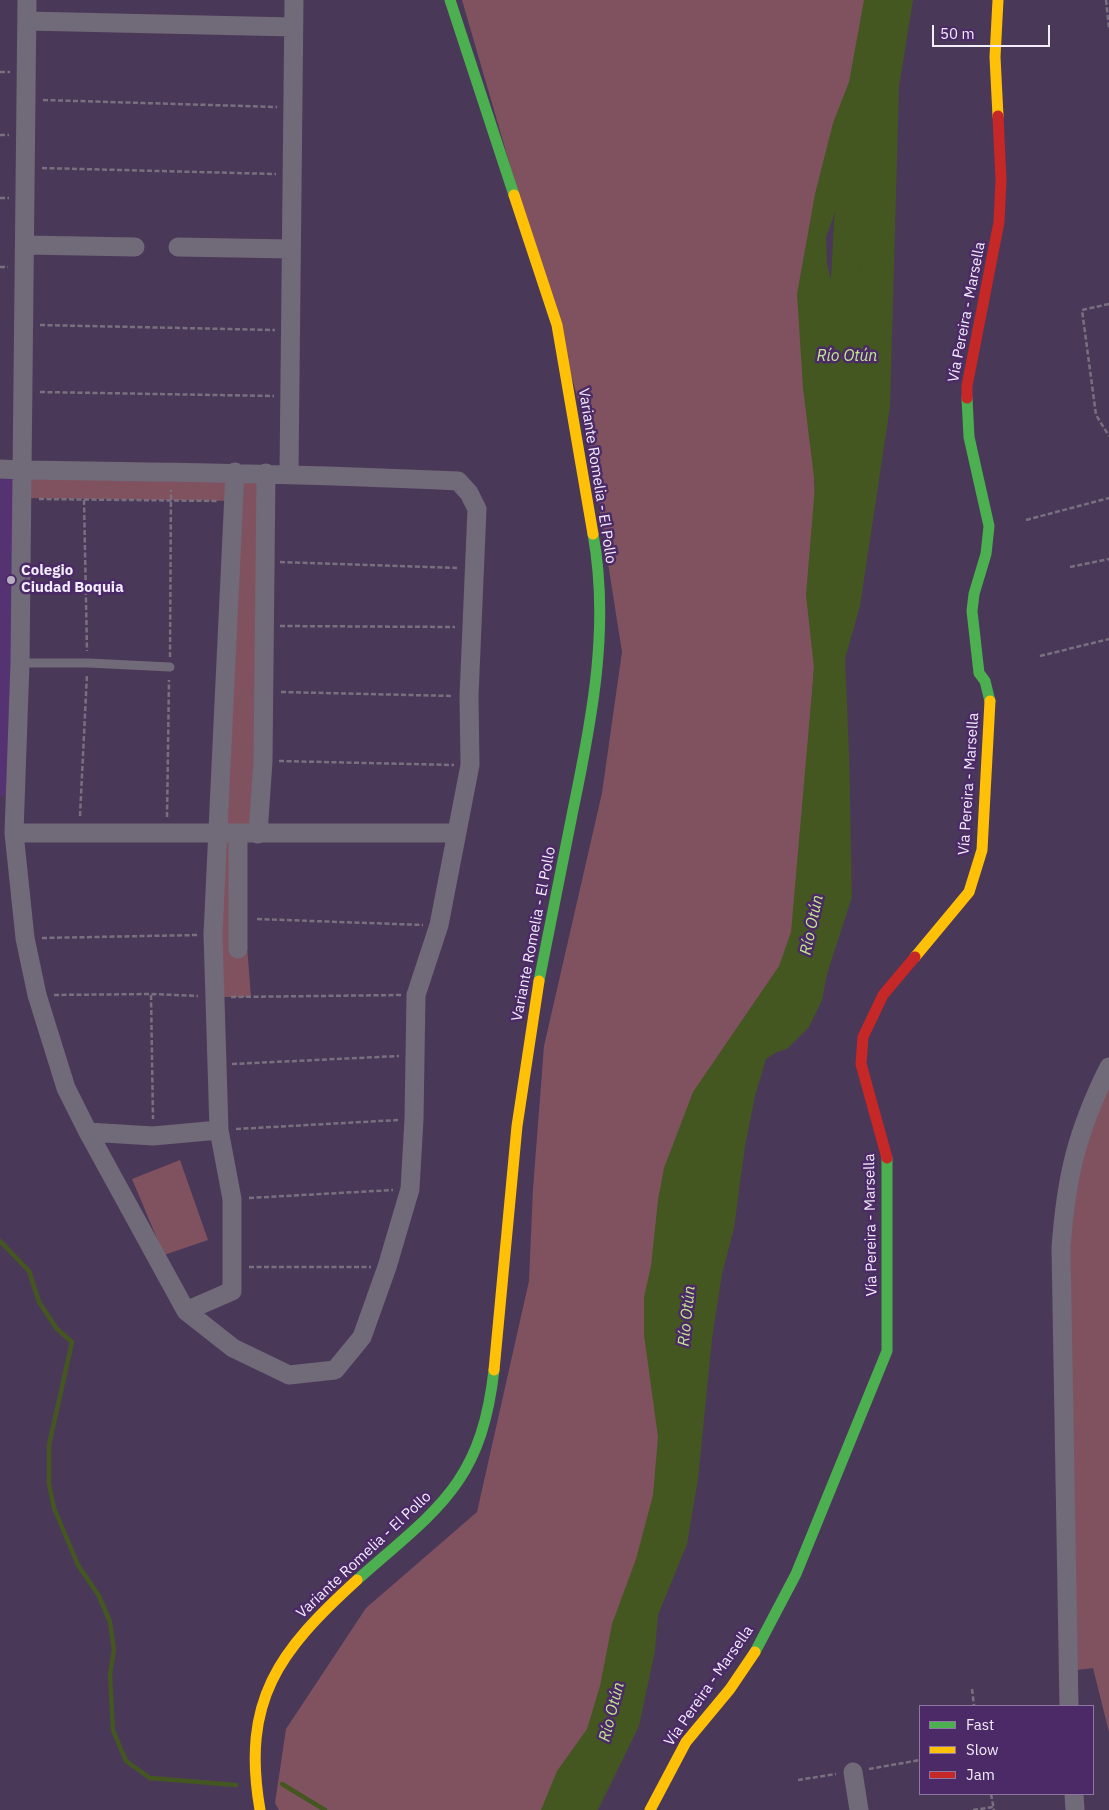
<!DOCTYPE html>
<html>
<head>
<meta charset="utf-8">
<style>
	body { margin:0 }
	#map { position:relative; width:1109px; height:1810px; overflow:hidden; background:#4a3859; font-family:"IBM Plex Sans",sans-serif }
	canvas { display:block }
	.legend { position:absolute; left:919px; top:1705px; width:175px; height:90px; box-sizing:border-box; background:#4b2a67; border:1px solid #8e78a2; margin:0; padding:6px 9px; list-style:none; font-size:15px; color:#f3ecfb }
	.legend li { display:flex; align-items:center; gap:10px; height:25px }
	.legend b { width:25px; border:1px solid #8e78a2 }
	.scale { position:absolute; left:932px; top:25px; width:118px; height:22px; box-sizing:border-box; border:2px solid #f3ecfb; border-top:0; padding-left:6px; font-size:15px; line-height:18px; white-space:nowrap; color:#f3ecfb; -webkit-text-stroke:4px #4b2a67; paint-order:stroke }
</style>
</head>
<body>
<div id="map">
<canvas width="1109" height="1810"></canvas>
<ul class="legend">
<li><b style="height:6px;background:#4caf50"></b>Fast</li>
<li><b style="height:6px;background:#ffc107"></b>Slow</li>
<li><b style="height:6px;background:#c62828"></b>Jam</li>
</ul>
<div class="scale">50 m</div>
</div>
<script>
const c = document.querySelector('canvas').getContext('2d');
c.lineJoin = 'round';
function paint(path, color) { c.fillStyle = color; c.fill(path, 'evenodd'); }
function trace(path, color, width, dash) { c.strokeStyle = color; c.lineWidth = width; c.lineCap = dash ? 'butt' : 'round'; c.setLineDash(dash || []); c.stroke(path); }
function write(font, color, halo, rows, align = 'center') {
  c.font = font + ' "IBM Plex Sans",sans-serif'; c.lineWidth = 5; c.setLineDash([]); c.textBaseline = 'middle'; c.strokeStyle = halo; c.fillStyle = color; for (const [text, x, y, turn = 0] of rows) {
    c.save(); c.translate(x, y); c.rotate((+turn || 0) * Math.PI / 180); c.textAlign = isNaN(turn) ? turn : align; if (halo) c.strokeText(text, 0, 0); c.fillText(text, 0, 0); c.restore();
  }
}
const built = new Path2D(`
	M0,470H22L14,798L0,795Z`);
const green = new Path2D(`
	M462,0H865L811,305L818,408L814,476L819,589L812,698L817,799L787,985L727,1042L670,1488L570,1810H279L275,1803L286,1729L366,1608L477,1512L529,1281L533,1189L544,1046L602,793L622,652L587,430Z
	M22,470L266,473L258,834H245V920L251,997H216L235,501L22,498Z
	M1109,1067V1732L1093,1668L1069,1671L1064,1206Z
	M180,1160L208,1240L164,1255L132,1179Z`);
const water = new Path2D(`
	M864,0H913L899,87L890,407L860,606L845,659L849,752L852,897L827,974L822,1000L809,1027L787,1049L777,1052L766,1059L755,1096L745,1146L734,1228L722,1274L712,1339L698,1479L687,1544L658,1615L655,1651L639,1726L598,1810H541L557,1771L587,1729L600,1686L612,1624L636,1559L653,1495L658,1437L644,1335V1297L651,1266L658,1200L664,1168L693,1092L779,966L791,932L814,668L806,595L815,486L803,388L797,294L815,194L833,123L849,82ZM852,187L860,258L858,286L850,303L836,299L827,264L826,237L842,194Z`);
const stream = new Path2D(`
	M0,1241L29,1271L39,1302L57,1329L72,1342L49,1445V1484L54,1508L78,1565L99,1596L110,1622L114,1650L110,1674L113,1730L126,1761L150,1778L236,1785
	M282,1784L325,1810`);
const river = new Path2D(`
	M842,337L848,222L859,149`);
const path = new Path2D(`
	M1106,0L1109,28
	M0,72H10
	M43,100L277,107
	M0,135H9
	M42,168L276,174
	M0,198H9
	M0,267H8
	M1109,304L1082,310L1096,415L1109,436
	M40,325L275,330
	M40,392L274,396
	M39,499L218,501
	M84,500L87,651
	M1026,520L1109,498
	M280,562L457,568
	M1070,567L1109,559
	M280,626L455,627
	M1040,656L1109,639
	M170,657L171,490
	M281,692L453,696
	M279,761L454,765
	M80,816L87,674
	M167,817L169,680
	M257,919L423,925
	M42,938L197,935
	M54,995L151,994L198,996
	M151,995L153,1119
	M231,997L401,995
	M232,1064L399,1056
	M236,1129L398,1120
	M249,1198L393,1190
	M249,1267H371
	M972,1689L974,1706
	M869,1769L920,1760
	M798,1780L836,1774
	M991,1794L994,1810
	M973,1810L993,1807`);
const lane = new Path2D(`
	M20,663H88L170,667`);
const street = new Path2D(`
	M27,21L293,27
	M25,245L135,247
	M178,247L291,249
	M0,469L22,470C168,472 312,474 458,481L469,493L477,509L469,696L470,765L439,925L416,995L414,1119L410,1189L387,1267L362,1337L335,1370L289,1375L233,1348L186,1311L88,1132L66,1088L37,995L25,938L14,833L20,663L27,0
	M289,473L294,0
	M14,833H455
	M238,834V949
	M258,834L263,761L266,473
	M88,1132L153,1136L219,1130
	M186,1311L232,1291V1199L219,1130L213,934L235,472
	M1069,1706L1061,1248C1066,1177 1077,1131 1109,1067
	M853,1772L859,1810
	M1074,1794L1075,1810`);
const fast = new Path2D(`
	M450,0L514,195
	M967,398L969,437L989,526L986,554L974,594L972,611L979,673L985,681L990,701
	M539,981C550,924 562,867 573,810C592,719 610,626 593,534
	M357,1580C437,1509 481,1485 494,1370
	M755,1652L796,1574L887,1351V1158`);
const slow = new Path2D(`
	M998,116L995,57L998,0
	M514,195L557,325L593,534
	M915,957L969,892L982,850L990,701
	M494,1370L517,1126L539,981
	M260,1810C241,1700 279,1651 357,1580
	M650,1810L686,1742L730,1689L755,1652`);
const jam = new Path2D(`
	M967,398V386L999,222L1001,180L998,116
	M887,1158L861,1064L863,1037L883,995L915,957`);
const markers = [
	[11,580,5,"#b8adc2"]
];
const streetNames = [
	["Vía Pereira - Marsella",967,312,-79],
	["Variante Romelia - El Pollo",597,476,81],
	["Vía Pereira - Marsella",969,784,-86],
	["Variante Romelia - El Pollo",534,934,-79],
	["Vía Pereira - Marsella",871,1225,-91],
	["Variante Romelia - El Pollo",364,1555,-43],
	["Vía Pereira - Marsella",709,1686,-55]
];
const poiNames = [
	["Colegio",21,571],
	["Ciudad Boquia",21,588]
];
const waterNames = [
	["Río Otún",847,356],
	["Río Otún",812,925,-78],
	["Río Otún",687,1316,-84],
	["Río Otún",612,1712,-76]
];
paint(built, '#553372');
paint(green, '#80525f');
paint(water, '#445721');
trace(stream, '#445721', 4.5);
trace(river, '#445721', 28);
trace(path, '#78707f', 2.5, [5, 2.5]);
trace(lane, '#716a78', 9);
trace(street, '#716a78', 19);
trace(fast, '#4caf50', 11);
trace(slow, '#ffc107', 11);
trace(jam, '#c62828', 11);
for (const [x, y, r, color] of markers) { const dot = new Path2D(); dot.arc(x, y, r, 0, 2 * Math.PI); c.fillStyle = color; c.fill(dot); trace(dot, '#4b2a67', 2); }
write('15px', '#f3ecfb', '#4b2a67', streetNames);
write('bold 15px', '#f3ecfb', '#4b2a67', poiNames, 'left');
write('italic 16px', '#c2e78e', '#4b2a67', waterNames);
</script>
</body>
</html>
